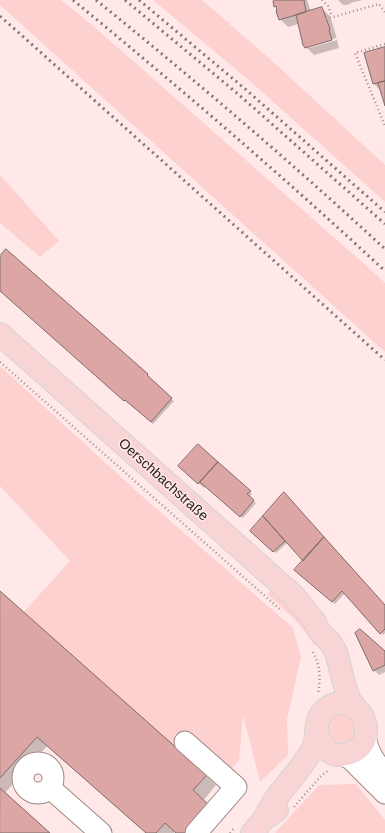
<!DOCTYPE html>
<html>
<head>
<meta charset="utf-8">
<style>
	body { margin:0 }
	canvas { display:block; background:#ffe8e7 }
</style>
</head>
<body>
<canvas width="385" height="833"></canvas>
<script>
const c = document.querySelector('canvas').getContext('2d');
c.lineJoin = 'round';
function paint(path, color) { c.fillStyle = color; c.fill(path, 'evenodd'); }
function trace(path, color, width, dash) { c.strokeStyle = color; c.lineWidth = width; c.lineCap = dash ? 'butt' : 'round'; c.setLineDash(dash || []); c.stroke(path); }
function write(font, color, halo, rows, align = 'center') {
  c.font = font + ' Helvetica,sans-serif'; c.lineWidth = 3; c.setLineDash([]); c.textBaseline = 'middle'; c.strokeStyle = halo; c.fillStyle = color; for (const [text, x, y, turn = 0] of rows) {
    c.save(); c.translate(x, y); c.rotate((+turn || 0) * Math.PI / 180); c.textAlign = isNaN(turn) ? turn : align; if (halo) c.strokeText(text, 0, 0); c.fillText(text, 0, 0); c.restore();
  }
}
const green = new Path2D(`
	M0,0H61L92,25L370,269L385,283V352L0,5Z
	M153,0H202L270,59L385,165V202L251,82Z
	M0,175L59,241L40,257L0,223Z
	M0,366L135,490L293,628L301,657L287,719L288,755L260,782L243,715L239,760L230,771L186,732L170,747L21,615L70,561L0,486Z
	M270,591L273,593L276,591L311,632L316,644L314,645C302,624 285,610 267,594Z
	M340,714L347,715L354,720L356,736L347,744H335L326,731C329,722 330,718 340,714Z
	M356,784L385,820V833H275L319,785Z`);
const shadow = new Path2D(`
	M275,0H307L311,12L322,9L330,16L335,32L339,48L314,55L306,47L298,24L288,27L280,19L274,1ZM336,38L337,40L309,48V46Z
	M338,0H363L350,3V4L346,5H343Z
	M385,48V103L382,92L374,84L365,54Z
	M0,257L147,375L150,377L148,378L174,401L153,424L128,401L127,402L0,290Z
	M198,445L252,494L249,497L256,503L243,518L206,486L204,488L185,471Z
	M284,494L385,606V633L383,635L345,593L335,604L298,573L304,561L288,542L276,553L251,531Z
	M0,591L216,785L177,833L175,831L174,833H146L47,746L4,794L49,833H0Z
	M385,653V672L379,675L374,670Z`);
const building = new Path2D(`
	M274,0H304L306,12L279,20L276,11H277L276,6L274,7L273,1Z
	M322,7L330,29L329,30L332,40L305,48L303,45L296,15Z
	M385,47V81L373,84L364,53Z
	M385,81V106L378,83Z
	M6,249L148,374L147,375L172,398L151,422L125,400L124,401L0,291V256Z
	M198,444L218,462L198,484L178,466Z
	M218,462L251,491L247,494L254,500L240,517L200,482Z
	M284,492L324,537L303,561L263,516Z
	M263,516L285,541L273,552L250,531Z
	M324,537L385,605V629L380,634L342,591L332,602L294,570Z
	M0,591L207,775L193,790L210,806L186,833H176L165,823L156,833H146L37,737L0,778Z
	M360,629L385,651V665L373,671L355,633Z
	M0,788L50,833H0Z`);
const path = new Path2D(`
	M322,0L328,6L332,16
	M326,19L379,4L385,12
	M385,44L355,53L385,126
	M0,362L282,611
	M313,652C320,665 321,678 318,693
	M294,807L321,776L329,770
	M230,833L235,827`);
const minor = new Path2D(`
	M365,737C368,753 375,762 385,775
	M185,742L236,787L196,833
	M343,755L351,759L385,793
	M23 778a15 15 0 1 1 30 0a15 15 0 1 1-30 0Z
	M50,788L101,833`);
const major = new Path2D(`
	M0,334L294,596L315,622L319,631L330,642L336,652L345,687L350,701L355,707
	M265,818C276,792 300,773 313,748C319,737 313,723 322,713C339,692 368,707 366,734C364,748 353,754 340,755C327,756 320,742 316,731
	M252,833L265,818L277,810`);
const rail = new Path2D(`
	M73,0C180,88 284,177 385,271
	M96,0C195,80 292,163 385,249
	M125,0L238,94L385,224
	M139,0L244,88L385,212
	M0,16L385,360`);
const streetNames = [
	["Oerschbachstraße",163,480,42]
];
paint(green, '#fdd1cf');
paint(shadow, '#0003');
paint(building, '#dba6a4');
trace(building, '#7f6c6b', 1);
trace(minor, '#9d8887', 23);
trace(major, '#d4d3d2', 24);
trace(path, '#a0908f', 2.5, [1, 3]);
trace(minor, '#fff', 21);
trace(major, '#f8d5d4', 22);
trace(rail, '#837574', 3, [2, 4]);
write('14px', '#292120', '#ffe8e7', streetNames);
</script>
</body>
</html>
